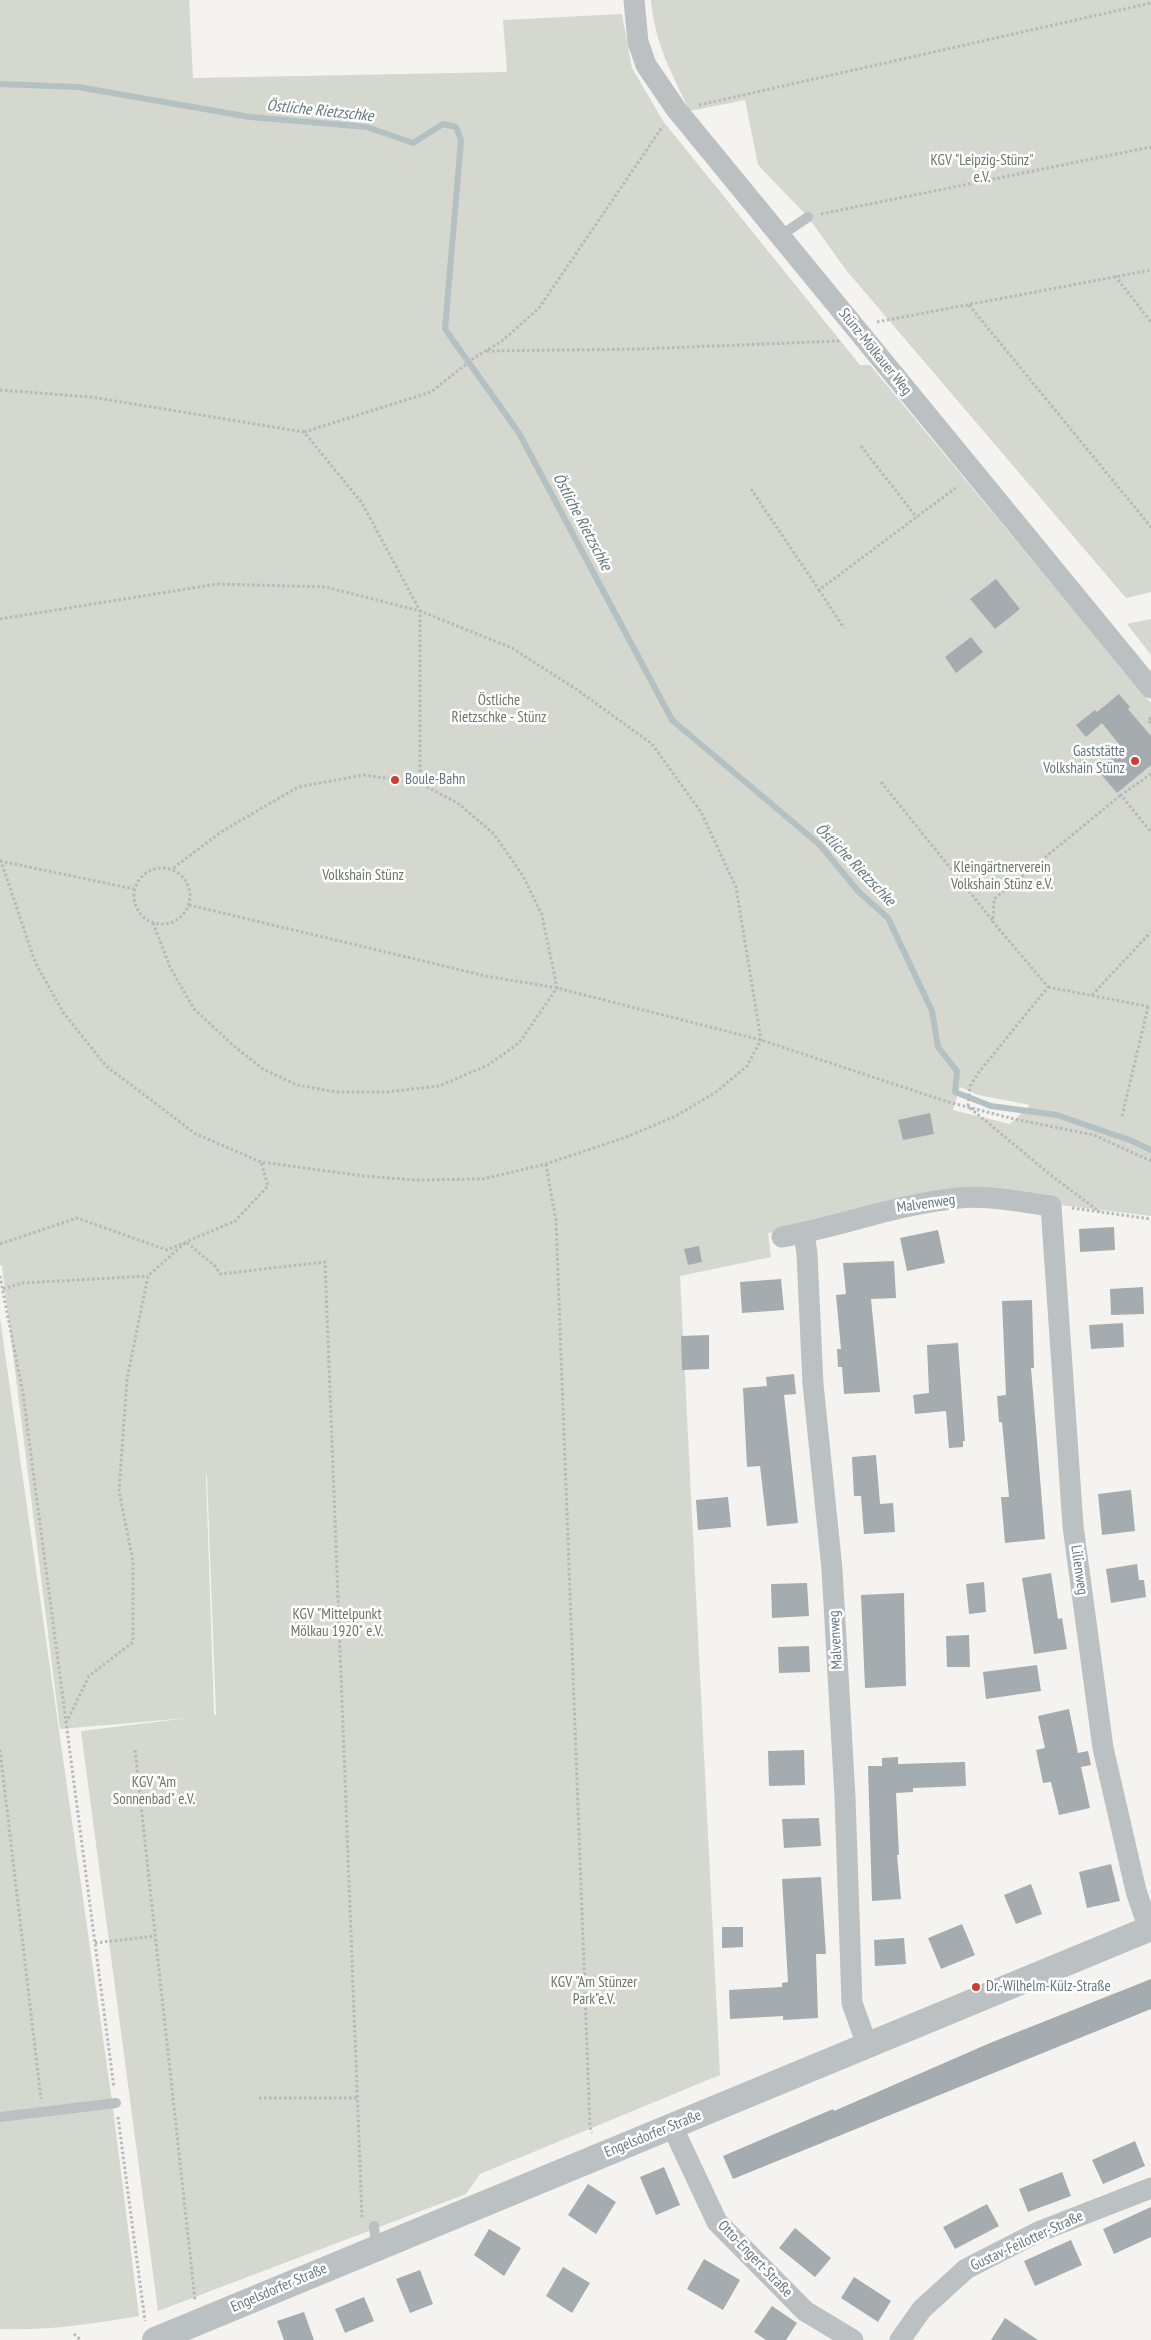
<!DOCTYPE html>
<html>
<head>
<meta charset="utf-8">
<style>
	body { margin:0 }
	canvas { display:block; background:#f4f3f0 }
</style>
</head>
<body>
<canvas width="1151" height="2340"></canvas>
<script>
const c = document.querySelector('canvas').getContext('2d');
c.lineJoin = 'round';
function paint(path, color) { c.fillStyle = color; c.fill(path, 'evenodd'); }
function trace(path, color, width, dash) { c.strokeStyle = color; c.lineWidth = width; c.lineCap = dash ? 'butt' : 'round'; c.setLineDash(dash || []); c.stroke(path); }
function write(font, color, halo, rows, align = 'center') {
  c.font = font + ' "PT Sans Narrow",sans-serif'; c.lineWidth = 5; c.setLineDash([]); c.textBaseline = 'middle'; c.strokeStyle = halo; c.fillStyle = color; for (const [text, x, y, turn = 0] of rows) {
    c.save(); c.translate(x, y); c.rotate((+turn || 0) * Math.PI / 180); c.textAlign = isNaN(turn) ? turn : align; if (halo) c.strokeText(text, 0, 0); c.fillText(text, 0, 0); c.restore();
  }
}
const green = new Path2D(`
	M0,0H189L193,78L507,72L503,20L622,14L632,68L663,121L860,365H870L1151,703V1216L952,1192L810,1226L768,1233L771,1257L680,1276L720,2075L480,2174L466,2194L158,2311L81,1731L189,1718L60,1729L2,1266L0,1265ZM960,1087L978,1095L1030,1105L1010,1124L953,1110ZM207,1475L216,1715H214L206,1475Z
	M651,0H1151V592L1126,598L846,270L808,217L758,165L745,100L690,111C672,75 654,41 651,0Z
	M1151,619V655L1127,624Z
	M0,1318L113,2108L139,2316C92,2324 47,2331 0,2329Z`);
const stream = new Path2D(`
	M0,84L78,87L250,117L367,127L413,143L443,124L456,127L461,140L445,329L519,433L672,720L820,845L858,891L888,918L932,1011L938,1047L957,1071L955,1092L991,1106L1057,1115L1132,1141L1151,1150`);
const building = new Path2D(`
	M996,579L1020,609L995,629L970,599Z
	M971,637L983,652L956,673L945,657Z
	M1119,694L1130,707L1128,709L1151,736V765L1117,793L1100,773L1104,770L1101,765L1122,748L1102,723L1086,737L1076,725L1095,710L1097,712Z
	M930,1113L934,1134L903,1140L898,1120Z
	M1114,1227L1115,1250L1080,1252L1079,1229Z
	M938,1230L945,1263L907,1271L900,1238Z
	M699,1246L702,1262L688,1265L684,1249Z
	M894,1261L896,1298L871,1299L880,1392L844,1394L842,1367H838L837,1349H841L836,1295L846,1294L843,1263Z
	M781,1279L784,1310L742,1313L740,1282Z
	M1143,1287L1144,1314L1111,1315L1110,1289Z
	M1032,1300L1034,1368H1031L1045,1539L1005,1543L1001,1497H1009L1002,1422H999L997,1396L1006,1395L1002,1301Z
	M1123,1323L1124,1347L1091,1349L1089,1325Z
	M709,1335V1369L682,1370L681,1336Z
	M958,1343L965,1441H963V1447L949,1448L946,1411L915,1414L913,1395L929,1393L927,1345Z
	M794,1374L796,1394L784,1395L798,1523L767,1526L760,1466L747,1467L743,1388L767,1386L766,1377Z
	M876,1455L880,1504L893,1503L895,1532L864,1534L861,1496H854L852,1457Z
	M1131,1490L1135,1531L1102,1535L1098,1494Z
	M728,1497L731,1527L698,1530L696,1500Z
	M1137,1564L1139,1580H1144L1146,1597L1111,1603L1106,1569Z
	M1051,1573L1058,1619L1062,1618L1067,1649L1034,1654L1022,1578Z
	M984,1582L986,1612L969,1614L966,1584Z
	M807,1583L809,1616L772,1618L771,1584Z
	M904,1593L906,1686L865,1688L861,1595Z
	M969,1635L970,1667H947L946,1636Z
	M809,1646L810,1672L779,1673L778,1647Z
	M1037,1665L1041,1691L986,1699L983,1672Z
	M1069,1709L1078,1753L1088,1751L1091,1765L1081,1767L1090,1808L1059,1815L1051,1782L1043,1783L1036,1750L1045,1748L1038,1716Z
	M804,1750L805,1785L769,1786L768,1751Z
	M898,1757V1764L965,1762L966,1786L913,1788V1792L896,1793L899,1855H897L901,1899L872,1901L868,1766H882V1758Z
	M819,1818L821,1846L784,1848L782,1819Z
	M1111,1864L1120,1901L1087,1908L1079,1872Z
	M821,1877L826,1954H816L818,2018L783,2020V2016L730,2019L729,1990L782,1987V1983L788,1982L782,1879Z
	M1031,1884L1042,1914L1016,1924L1004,1895Z
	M962,1924L975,1955L941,1969L928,1938Z
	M722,1927H743V1947L722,1948Z
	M904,1938L906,1964L875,1966L874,1940Z
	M1151,1979V2009L733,2179L723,2156L833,2109L834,2111L990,2043Z
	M1135,2141L1145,2166L1103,2184L1092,2160Z
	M664,2167L680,2205L656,2215L640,2177Z
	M1062,2172L1071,2196L1028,2212L1019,2189Z
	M588,2184L616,2202L596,2234L568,2215Z
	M987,2204L999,2226L955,2249L943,2227Z
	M1151,2207V2237L1114,2254L1103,2229Z
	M795,2228L831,2258L815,2277L779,2248Z
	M489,2229L521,2248L504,2276L474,2255Z
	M1071,2240L1082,2265L1035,2286L1024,2261Z
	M704,2259L740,2280L723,2310L687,2289Z
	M563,2267L590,2283L572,2313L546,2296Z
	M420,2270L433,2304L410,2313L396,2279Z
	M854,2277L891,2301L878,2322L841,2298Z
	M364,2297L374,2321L345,2333L335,2309Z
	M772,2306L797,2323L786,2340H766L754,2332Z
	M304,2312L314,2340H284L277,2321Z
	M1005,2318L1038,2340H991Z`);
const path = new Path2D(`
	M699,105L1151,3
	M821,214L1151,147
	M1115,276L1151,322
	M969,305L1151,527
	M877,322L1151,270
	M487,351L638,349L840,341
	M0,390L91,397L304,432L362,503L420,611V783
	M304,432L431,392L474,358L502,341L539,308L663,126
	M861,446L917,518
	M751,489L819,590L958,486
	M819,590L844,628
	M0,619L217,584L326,587L420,611L512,648L576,689L652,744L701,812L736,887L761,1040L747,1066L716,1092L676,1116L629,1136L546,1164L483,1179L415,1180L364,1176L261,1162L196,1134L106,1066L63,1012L35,962L0,858
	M1151,718L1148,720L1151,724
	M1151,774L1121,795L1151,832
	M881,782L993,921
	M0,861L134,889
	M134 896a28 28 0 1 1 56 0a28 28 0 1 1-56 0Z
	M189,905L486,976L557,988L761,1040L948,1102L1014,1119L1094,1135L1151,1161
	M153,923L170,967L194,1009L235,1047L263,1069L297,1085L336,1092H386L439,1086L488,1065L519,1043L557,988L542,915L523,876L494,834L459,804L420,783L364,775L298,787L221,832L172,869
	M1048,987L1151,1007
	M1092,995L1151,932
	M968,1106L970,1086L979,1072L1048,987L993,922L994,899L1121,795
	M970,1108L1052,1176L1100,1212
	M1122,1116L1148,1007
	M546,1164L556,1221L590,2127L592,2133
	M1072,1208L1151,1219
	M0,1244L77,1218L167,1250L235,1221L268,1186L261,1162
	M0,1276L23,1394L114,2088
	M3,1289L22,1283L148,1276
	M66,1723L89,1676L133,1642V1561L119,1491L127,1379L148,1276L186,1242L215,1266L220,1274L325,1262L362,2218
	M0,1750L41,2099
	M135,1750L195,2300
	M95,1943L155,1936
	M259,2098H358
	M118,2117L145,2321
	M74,2334L81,2340`);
const service = new Path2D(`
	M780,236L808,217
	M0,2117L116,2103
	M374,2226L376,2247`);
const minor = new Path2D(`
	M634,0L638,42L646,65L676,109L1151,688
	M804,1233L807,1254L813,1384L832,1569L845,1797L852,2003L867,2045
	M782,1237C842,1226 898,1204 959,1198C989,1195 1021,1202 1051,1206L1073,1526L1103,1748L1136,1891L1149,1929
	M672,2126L717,2222L805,2311L853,2340
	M900,2340L922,2309L966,2269L1038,2232L1151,2188`);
const tertiary = new Path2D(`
	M155,2340L1151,1928`);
const markers = [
	[1135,761,5,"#d23b31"],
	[395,780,5,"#d23b31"],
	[976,1987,5,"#d23b31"]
];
const parkNames = [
	["KGV \"Leipzig-Stünz\"",982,161],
	["e.V.",982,178],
	["Östliche",499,701],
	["Rietzschke - Stünz",499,718],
	["Kleingärtnerverein",1002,868],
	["Volkshain Stünz e.V.",1002,885],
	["Volkshain Stünz",363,876],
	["KGV \"Mittelpunkt",337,1615],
	["Mölkau 1920\" e.V.",337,1632],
	["KGV \"Am",154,1783],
	["Sonnenbad\" e.V.",154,1800],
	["KGV \"Am Stünzer",594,1983],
	["Park\"e.V.",594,2000]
];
const streetNames = [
	["Stünz-Mölkauer Weg",875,352,51],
	["Malvenweg",926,1204,-8],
	["Lilienweg",1079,1570,82],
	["Malvenweg",836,1640,-93],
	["Engelsdorfer Straße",653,2134,-22],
	["Gustav-Feilotter-Straße",1027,2241,-25],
	["Otto-Engert-Straße",755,2259,46],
	["Engelsdorfer Straße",279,2288,-23]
];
const poiNames = [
	["Gaststätte",1125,752,"right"],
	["Volkshain Stünz",1125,769,"right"],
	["Boule-Bahn",405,780],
	["Dr.-Wilhelm-Külz-Straße",986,1987]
];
const waterNames = [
	["Östliche Rietzschke",320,111,6],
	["Östliche Rietzschke",582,522,62],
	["Östliche Rietzschke",855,865,46]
];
paint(green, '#d4d8cf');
trace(stream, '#b3c1c3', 6);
paint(building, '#a4acb0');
trace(path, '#b5b9ba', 3, [2.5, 2.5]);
trace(service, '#bbc0c2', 10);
trace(minor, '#bbc0c2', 21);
trace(tertiary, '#bbc0c2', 26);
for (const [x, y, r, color] of markers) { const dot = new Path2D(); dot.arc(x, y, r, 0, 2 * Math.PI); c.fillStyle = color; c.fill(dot); trace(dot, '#fff', 2); }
write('15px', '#6a7663', '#fff', parkNames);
write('15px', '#65777e', '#fff', streetNames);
write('15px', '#65777e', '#fff', poiNames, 'left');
write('italic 16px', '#61797c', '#fff', waterNames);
</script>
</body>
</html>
